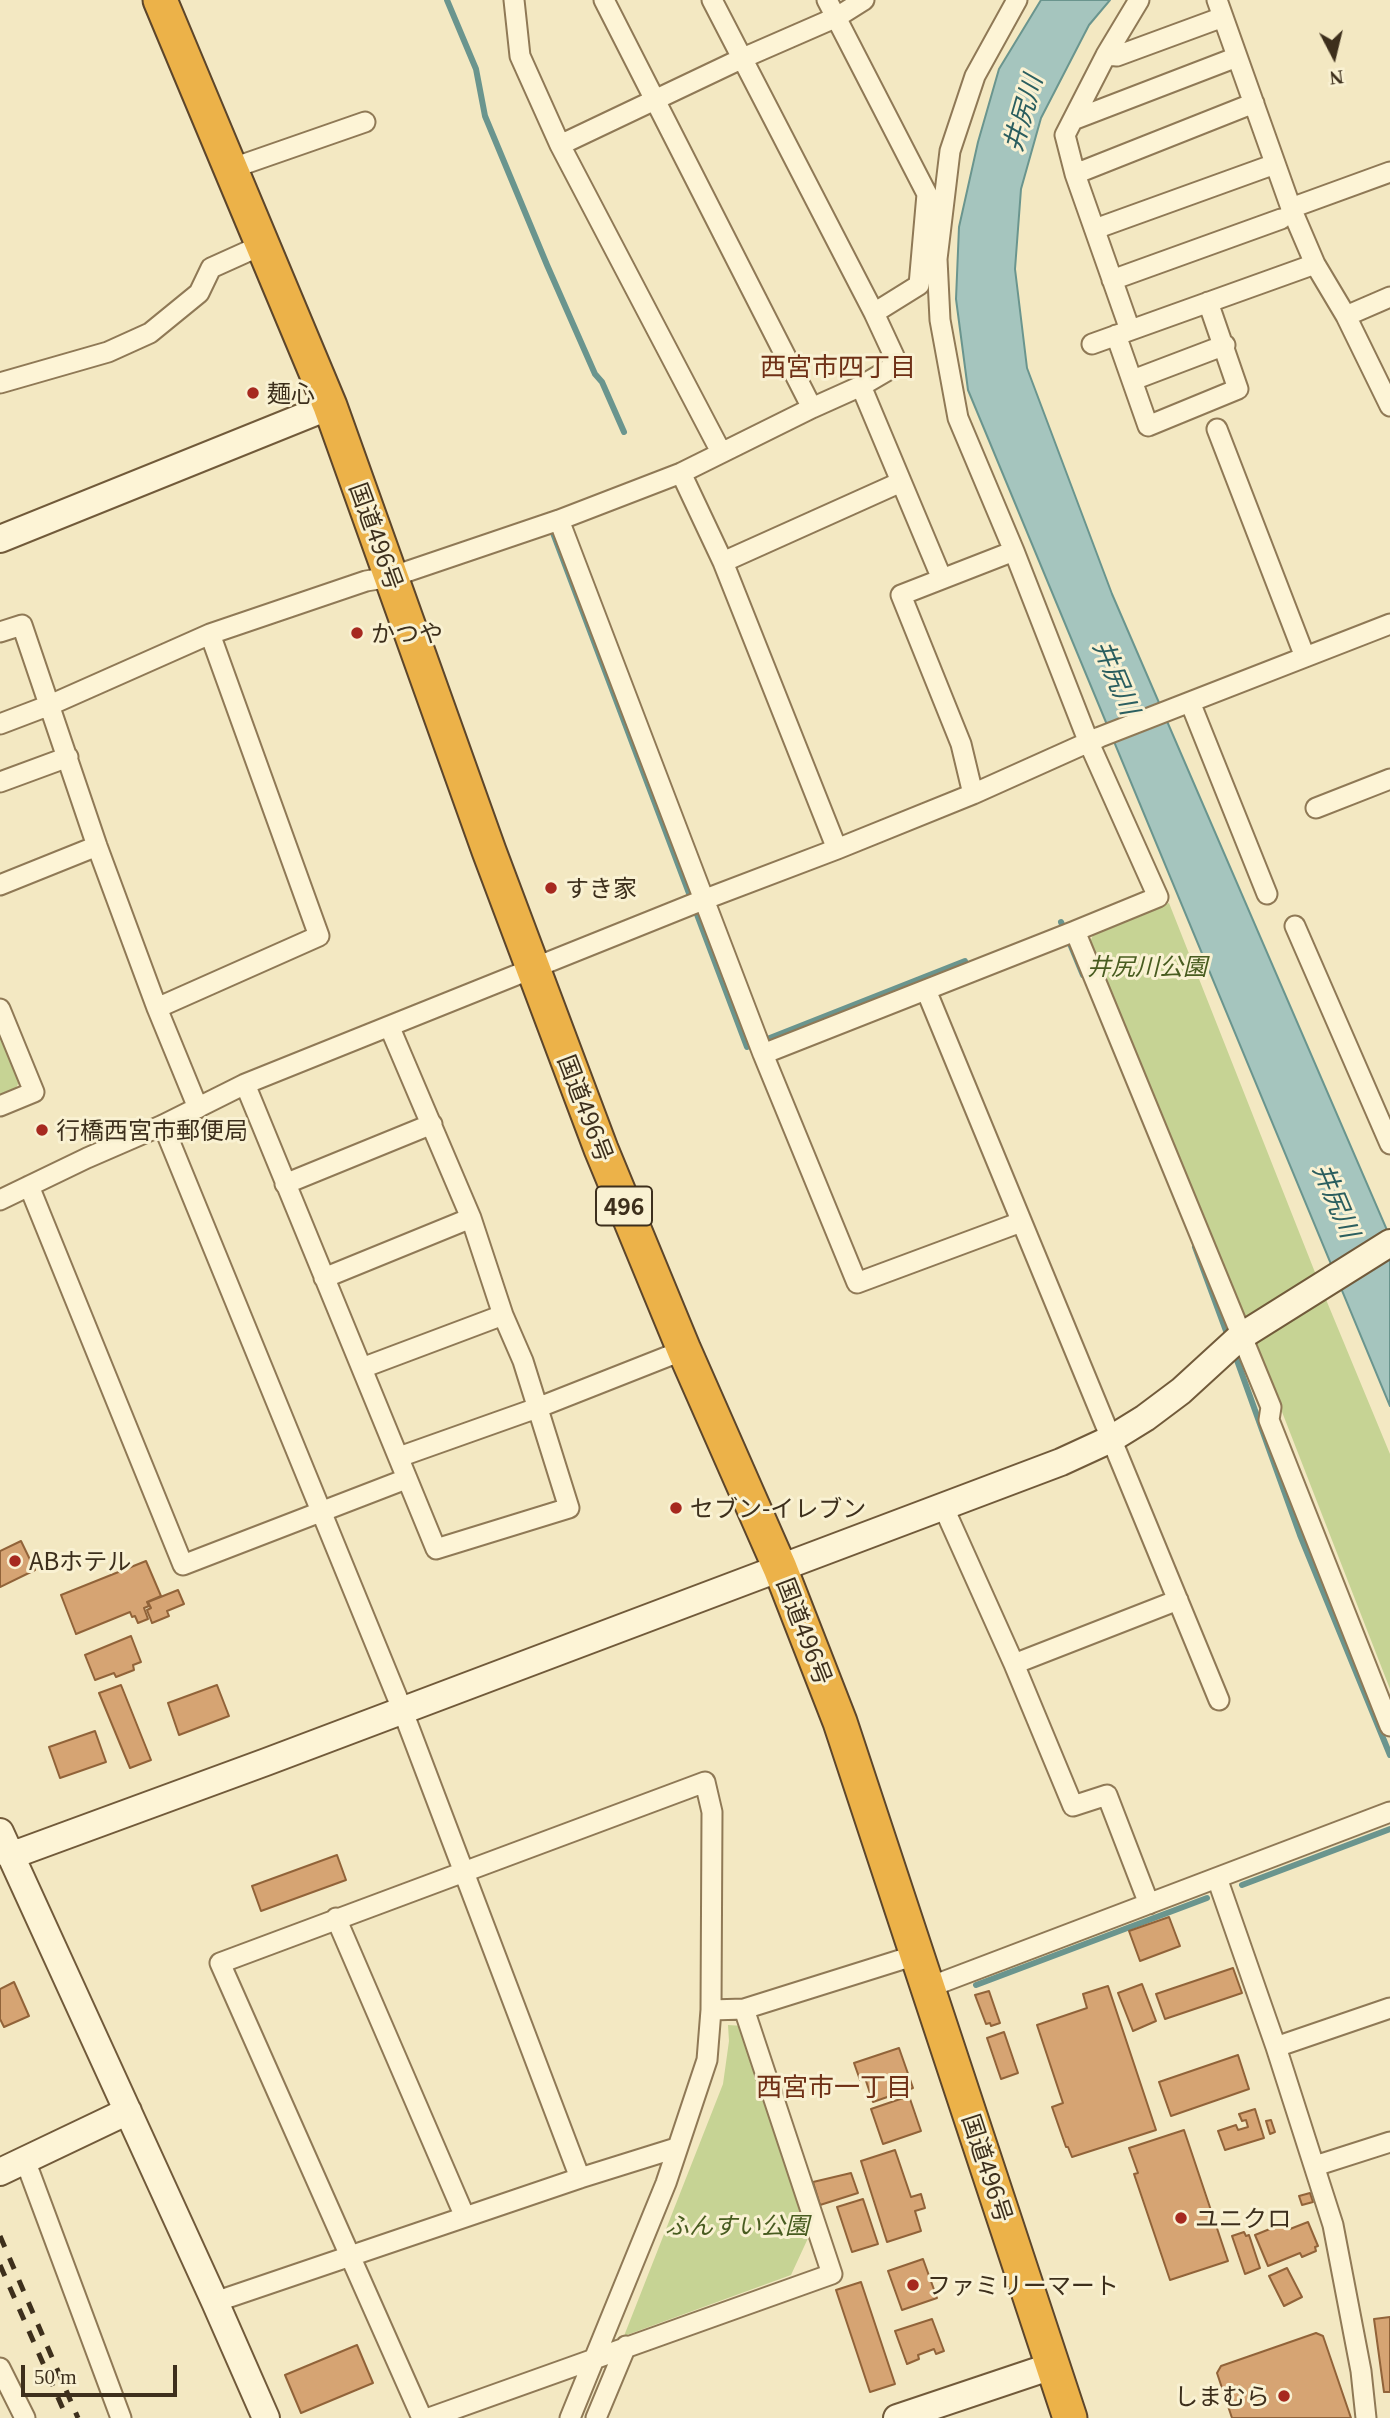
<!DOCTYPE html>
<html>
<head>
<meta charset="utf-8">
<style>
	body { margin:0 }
	#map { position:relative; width:1390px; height:2418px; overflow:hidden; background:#f3e8c2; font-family:Georgia,serif }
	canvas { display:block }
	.north { position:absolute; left:1299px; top:21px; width:70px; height:70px; -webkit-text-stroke:5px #f9f1d2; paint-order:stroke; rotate:173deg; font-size:19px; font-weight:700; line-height:28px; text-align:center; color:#3d2f1c }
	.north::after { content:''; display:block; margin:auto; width:24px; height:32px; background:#3d2f1c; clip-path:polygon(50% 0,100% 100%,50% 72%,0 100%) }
	.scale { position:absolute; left:21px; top:2365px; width:156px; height:32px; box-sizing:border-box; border:4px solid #3d2f1c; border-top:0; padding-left:9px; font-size:21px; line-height:24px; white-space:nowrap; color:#3d2f1c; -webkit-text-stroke:5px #f9f1d2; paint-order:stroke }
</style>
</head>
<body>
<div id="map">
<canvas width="1390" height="2418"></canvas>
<div class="north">N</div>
<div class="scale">50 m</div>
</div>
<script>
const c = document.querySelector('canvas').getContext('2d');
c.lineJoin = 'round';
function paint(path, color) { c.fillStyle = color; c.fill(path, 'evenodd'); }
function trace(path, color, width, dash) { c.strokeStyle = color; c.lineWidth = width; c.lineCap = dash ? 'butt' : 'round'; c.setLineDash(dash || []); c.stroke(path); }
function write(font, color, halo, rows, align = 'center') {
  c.font = font + ' Georgia,"Noto Sans JP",serif'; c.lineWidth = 6; c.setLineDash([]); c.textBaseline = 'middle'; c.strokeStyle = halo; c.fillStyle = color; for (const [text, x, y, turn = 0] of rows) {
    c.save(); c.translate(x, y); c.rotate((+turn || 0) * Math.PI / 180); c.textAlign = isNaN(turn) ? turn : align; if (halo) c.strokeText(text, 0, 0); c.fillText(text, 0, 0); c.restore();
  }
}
const green = new Path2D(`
	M1169,903L1320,1285L1390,1454V1689L1238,1299L1089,944L1094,933Z
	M0,1036L19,1082L15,1090L0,1096Z
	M728,2025L744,2026L809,2236L791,2275L624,2336L723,2084L729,2041Z`);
const water = new Path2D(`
	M1041,0H1110L1089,25L1041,118L1021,189L1015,269L1027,368L1112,594L1390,1237V1406L968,390L956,299L959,227L978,142L999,69Z`);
const stream = new Path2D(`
	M447,0L476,69L485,116L547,265L595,374L602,382L624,432
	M553,533L747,1047L965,961
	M1061,922L1083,975
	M1195,1247L1229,1339
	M1234,1352L1300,1535L1390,1755
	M1242,1885L1390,1829
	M976,1985L1207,1898`);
const building = new Path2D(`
	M21,1541L35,1570L0,1587V1551Z
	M146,1561L161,1596L147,1602L149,1606L144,1608L148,1619L138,1623L135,1616L132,1617L130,1612L76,1634L61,1595Z
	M178,1590L184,1604L167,1611L169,1616L152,1623L147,1610L151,1608L148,1602Z
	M131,1636L141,1662L133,1665L134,1670L116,1677L114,1673L95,1680L85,1655Z
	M121,1685L151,1760L130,1768L99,1693Z
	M217,1685L229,1716L179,1735L168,1703Z
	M95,1731L106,1762L60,1778L49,1747Z
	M337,1855L346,1880L261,1911L252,1886Z
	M1169,1917L1180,1946L1140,1961L1129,1931Z
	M1233,1968L1242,1993L1165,2019L1156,1994Z
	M14,1982L29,2016L4,2027L0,2019V1989Z
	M1142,1984L1156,2021L1133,2031L1118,1993Z
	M1108,1986L1156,2130L1072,2157L1068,2147H1066L1052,2107L1063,2103L1037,2025L1087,2008L1083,1994Z
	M989,1991L1000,2023L991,2026L990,2023L986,2024L975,1995Z
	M1004,2032L1018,2073L1001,2079L987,2038Z
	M899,2048L913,2088L873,2102L865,2078L860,2080L854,2063Z
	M1238,2055L1249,2089L1171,2116L1159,2082Z
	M909,2096L921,2131L883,2144L871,2109Z
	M1255,2109L1264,2138L1225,2150L1218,2131L1236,2125L1238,2130L1248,2127L1246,2120L1242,2121L1239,2114Z
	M1271,2120L1275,2132L1270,2134L1266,2121Z
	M1184,2130L1228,2261L1170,2280L1134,2174L1138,2173L1129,2148Z
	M895,2150L911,2197L921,2194L925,2208L915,2211L921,2231L887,2242L861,2161Z
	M851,2173L858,2193L820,2205L813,2182Z
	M1310,2193L1313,2202L1302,2205L1299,2196Z
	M863,2199L878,2244L852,2252L837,2207Z
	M1287,2222L1290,2229L1308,2222L1318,2246L1315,2247L1316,2251L1302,2257L1300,2253L1268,2266L1255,2235Z
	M1244,2232L1246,2236L1249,2235L1260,2268L1245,2274L1232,2236Z
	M923,2259L937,2298L902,2310L888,2271Z
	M1287,2268L1302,2297L1284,2306L1269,2276Z
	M861,2282L895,2384L870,2392L836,2290Z
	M1390,2317V2392H1384L1374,2319Z
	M932,2319L944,2351L936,2354L934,2349L918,2355L919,2359L907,2364L895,2331Z
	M1316,2333L1323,2336L1351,2418H1232L1217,2373L1221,2366Z
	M357,2345L373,2383L301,2413L285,2375Z`);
const street = new Path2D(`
	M514,0L520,56L560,145L721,452
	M604,0L812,408
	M827,0L927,194L919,285L874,313
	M1017,0L975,76L950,151L937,259L940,320L958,418L1014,551L1089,743L1158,897L1075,931L1271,1407L1269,1420L1390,1726
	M1217,0L1291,208L1315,264L1346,316L1390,406
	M1106,55L1117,56L1223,17
	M1073,120L1237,57
	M560,145L743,58L837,17L864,0
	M230,169L365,122
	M1075,174L1254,103
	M1291,208L1390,172
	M1095,229L1275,164
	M1112,280L1281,219
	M1346,316L1390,297
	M1130,330L1075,174L1065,135L1106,55L1139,0
	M1116,335L1148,426L1238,389L1208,302
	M1092,344L1315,264
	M1133,380L1225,345
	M0,383L108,352L150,333L199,293L211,268L262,245
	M861,386L942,579
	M1217,429L1305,657
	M681,473L723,562L837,849
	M559,520L763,1054L857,1283L1021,1222
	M723,562L901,482
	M0,632L22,625L97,846L157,1008L198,1108
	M1190,702L1267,894
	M0,724L50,705L210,634L366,581L391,577L559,520L681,473L812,408L861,386L890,369L894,356L874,313L712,0
	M0,782L68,757
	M973,794L961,744L901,595L1014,551
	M1316,808L1390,779
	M0,885L97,846
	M1295,926L1390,1144
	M926,990L1219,1700
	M157,1008L319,936L210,634
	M0,1009L34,1092L0,1106
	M763,1054L1075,931
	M245,1084L436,1549L569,1508L523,1361L503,1315L471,1218L390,1028
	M163,1125L402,1709L580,2178
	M285,1184L432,1124
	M29,1186L183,1565L406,1479
	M0,1200L87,1158L163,1125L245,1084L703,900L837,849L973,794L1100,737L1390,624
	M324,1278L471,1218
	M362,1368L503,1315
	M399,1457L537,1408L684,1350
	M943,1506L1014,1664L1073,1806L1107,1795L1149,1904
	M1014,1664L1178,1600
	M1217,1878L1276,2047L1333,2225L1361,2371L1366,2418
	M336,1918L465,2217
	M927,1988L1390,1812
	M1276,2047L1390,2008
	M25,2160L121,2418
	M1315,2166L1390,2142
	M215,2302L580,2178L676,2148
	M0,2368L25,2418
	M422,2418L220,1963L705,1782L712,1812L711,2010
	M429,2418L832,2274L744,2009
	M570,2418L666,2183L707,2060L711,2010L744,2009L916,1955
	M596,2418L626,2346`);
const secondary = new Path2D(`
	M0,539L330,406
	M0,1832L215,2302L266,2418
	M10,1856L266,1762L1061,1462L1111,1439L1145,1418L1181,1391L1240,1337L1390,1243
	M0,2172L128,2111
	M897,2418L1052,2366`);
const highway = new Path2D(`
	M160,0L330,406L489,851L601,1149L684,1350L780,1568L840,1722L1070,2418`);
const rail = new Path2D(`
	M0,2236L78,2418
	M0,2265L67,2418`);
const markers = [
	[253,393,7,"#a6291f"],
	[357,633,7,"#a6291f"],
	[551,888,7,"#a6291f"],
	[42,1130,7,"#a6291f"],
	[676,1508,7,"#a6291f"],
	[15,1561,7,"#a6291f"],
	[1181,2218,7,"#a6291f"],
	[913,2285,7,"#a6291f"],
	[1284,2396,7,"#a6291f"]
];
const shields = [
	[624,1206,56]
];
const shieldNames = [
	["496",624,1206]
];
const poiNames = [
	["麺心",267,393],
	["かつや",371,633],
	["すき家",565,888],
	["行橋西宮市郵便局",56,1130],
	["セブン-イレブン",690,1508],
	["ABホテル",29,1561],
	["ユニクロ",1195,2218],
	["ファミリーマート",927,2285],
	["しまむら",1270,2396,"right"]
];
const streetNames = [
	["国道496号",377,536,70],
	["国道496号",586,1108,69],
	["国道496号",805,1631,69],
	["国道496号",988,2168,72]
];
const parkNames = [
	["井尻川公園",1147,966],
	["ふんすい公園",737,2225]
];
const waterNames = [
	["井尻川",1022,113,-74],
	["井尻川",1117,677,67],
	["井尻川",1337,1200,67]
];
const neighbourhoodNames = [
	["西宮市四丁目",838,366],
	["西宮市一丁目",834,2086]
];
paint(green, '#c6d394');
paint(water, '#a5c5be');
trace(water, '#6a958e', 2);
trace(stream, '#6a958e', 6);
paint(building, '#d6a473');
trace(building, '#916339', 2);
trace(street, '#8f7956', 23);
trace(secondary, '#715a3a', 30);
trace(highway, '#5d462b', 37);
trace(street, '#fdf4d6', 19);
trace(secondary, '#fdf4d6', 26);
trace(highway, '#ecb249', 33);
trace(rail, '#3d2f1c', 5, [12, 12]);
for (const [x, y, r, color] of markers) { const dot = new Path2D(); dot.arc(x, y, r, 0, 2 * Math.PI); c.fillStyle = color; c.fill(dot); trace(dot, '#f9f1d2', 2.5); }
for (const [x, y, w] of shields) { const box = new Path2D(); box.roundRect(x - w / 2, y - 19.5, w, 39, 5); c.fillStyle = '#f9f1d2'; c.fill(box); trace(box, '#3d2f1c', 2); }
write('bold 23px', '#3d2f1c', null, shieldNames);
write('24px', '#3d2f1c', '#f9f1d2', poiNames, 'left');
write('24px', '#3d2f1c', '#f9f1d2', streetNames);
write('italic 24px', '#485c20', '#f9f1d2', parkNames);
write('italic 26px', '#2a5e5f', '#f9f1d2', waterNames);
write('26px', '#6f3016', '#f9f1d2', neighbourhoodNames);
</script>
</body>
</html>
